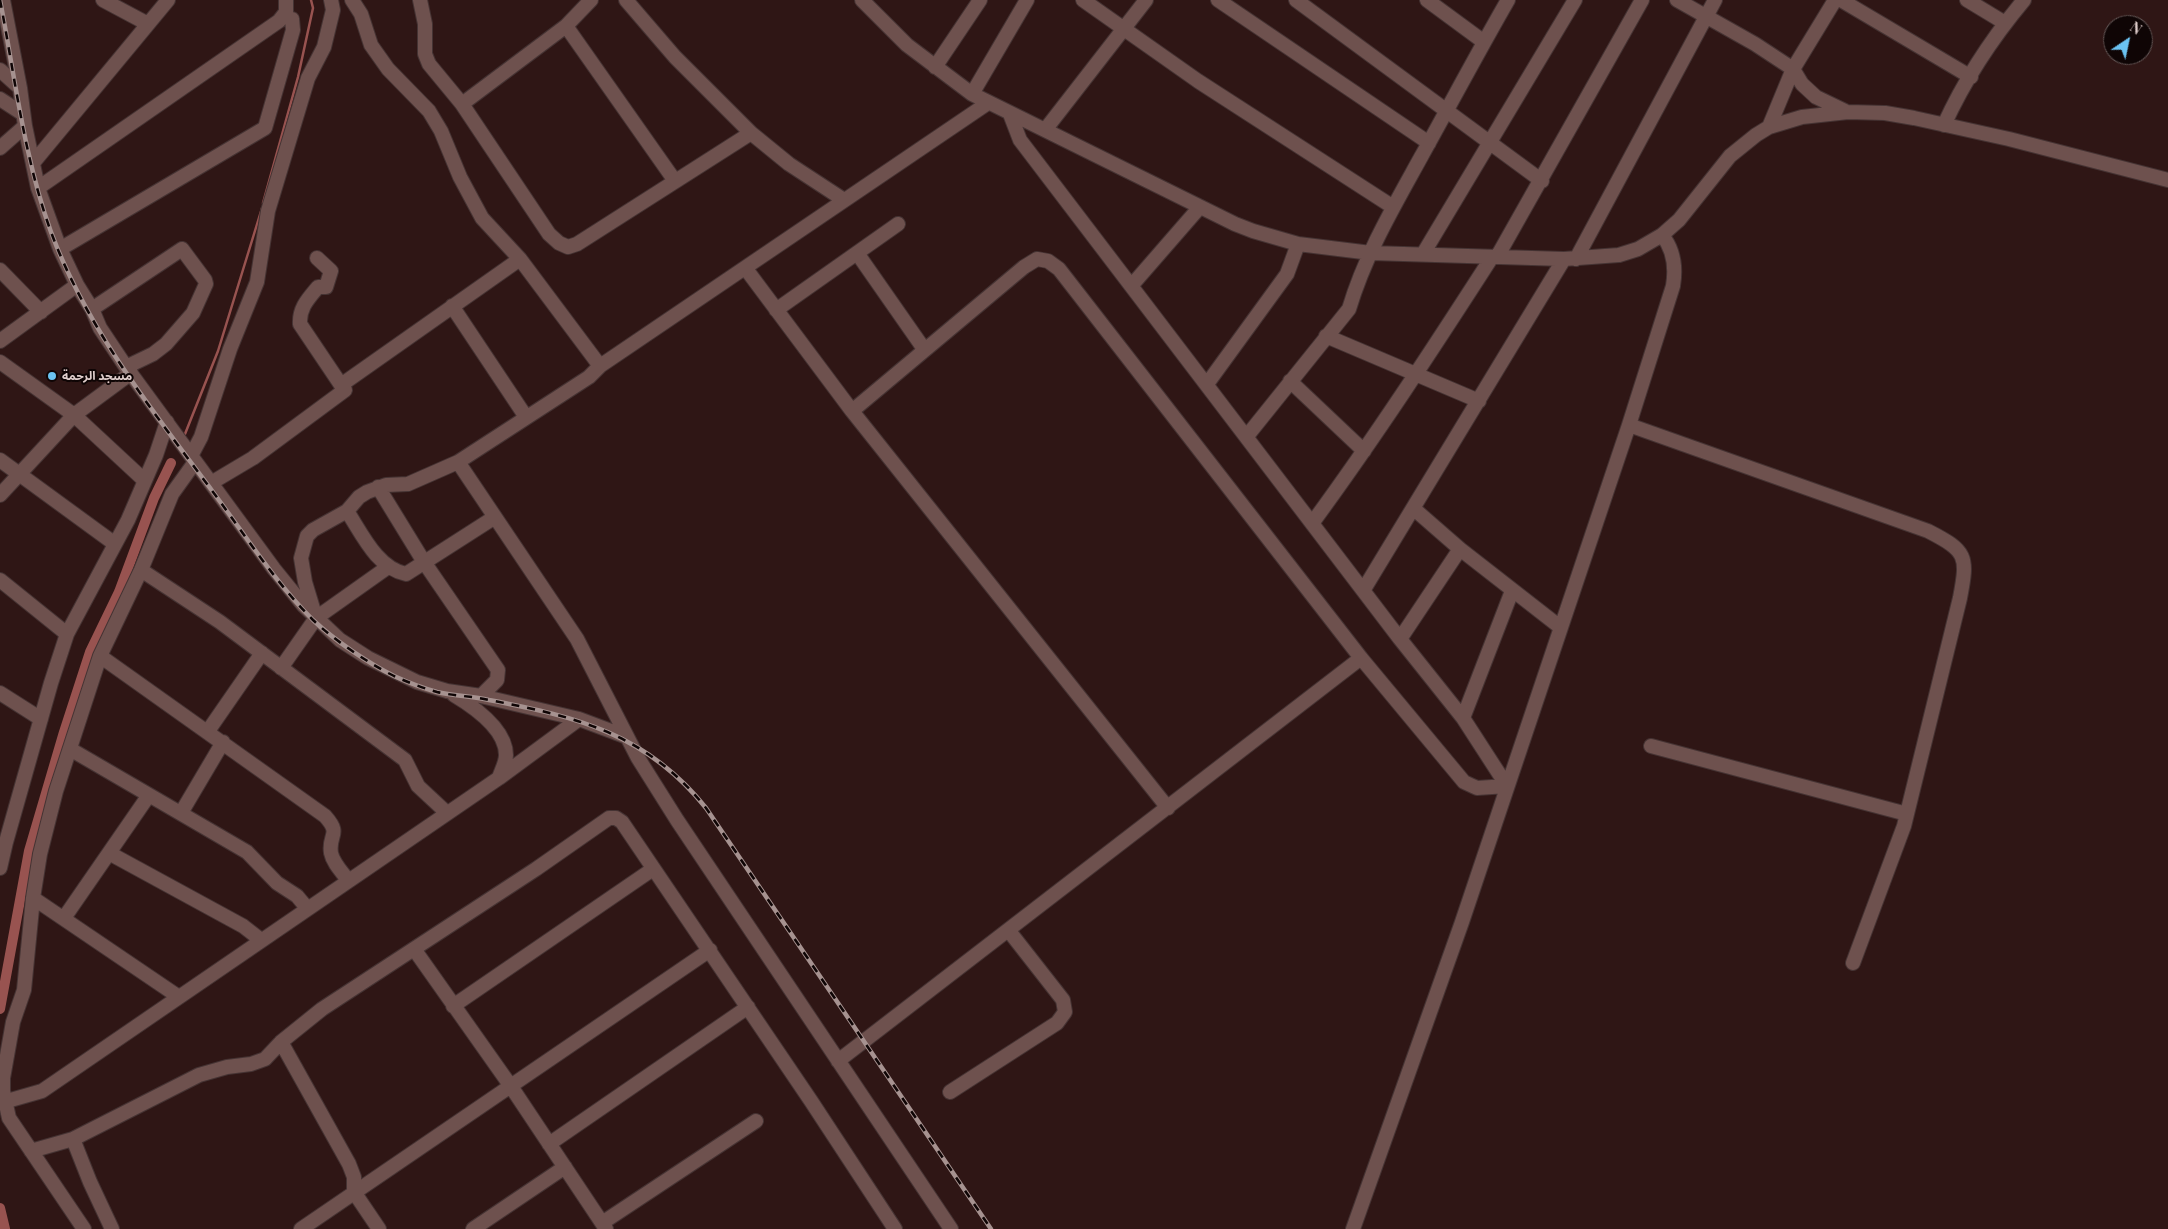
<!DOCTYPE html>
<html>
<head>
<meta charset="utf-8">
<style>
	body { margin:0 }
	#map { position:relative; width:2168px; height:1229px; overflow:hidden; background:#2f1615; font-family:"Playfair Display",serif }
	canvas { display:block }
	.north { position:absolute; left:2103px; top:15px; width:50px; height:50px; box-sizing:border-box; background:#0f0505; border:1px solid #625554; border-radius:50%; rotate:34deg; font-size:14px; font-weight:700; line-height:20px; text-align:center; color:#dfcdcb }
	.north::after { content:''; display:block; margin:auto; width:18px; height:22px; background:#6bc3f2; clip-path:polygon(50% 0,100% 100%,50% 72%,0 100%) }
</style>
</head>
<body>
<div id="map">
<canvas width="2168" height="1229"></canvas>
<div class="north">N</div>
</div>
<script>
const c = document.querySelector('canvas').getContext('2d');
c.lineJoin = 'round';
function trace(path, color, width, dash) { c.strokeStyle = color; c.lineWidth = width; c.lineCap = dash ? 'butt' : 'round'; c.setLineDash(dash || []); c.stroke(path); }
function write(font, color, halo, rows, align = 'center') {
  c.font = font + ' "Playfair Display","Noto Sans Arabic",serif'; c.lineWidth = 4; c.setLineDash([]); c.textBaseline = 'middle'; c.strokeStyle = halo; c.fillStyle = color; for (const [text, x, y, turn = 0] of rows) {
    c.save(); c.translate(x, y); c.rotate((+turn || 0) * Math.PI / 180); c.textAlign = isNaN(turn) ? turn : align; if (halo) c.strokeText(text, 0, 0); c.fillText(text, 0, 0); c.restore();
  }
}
const stream = new Path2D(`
	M263,203L298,77L313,8L311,0
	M185,434L218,351L262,208`);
const canal = new Path2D(`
	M0,1009L29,851L64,732L90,652L119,592L154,498L171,463
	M0,1208L5,1229`);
const minor = new Path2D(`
	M3,0L20,88L25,126L38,188L60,249L77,285L92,309L100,328L126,367L274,569L304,606L340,640L368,658L417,682L447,691L481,696L579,719L627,737
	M103,0L148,24
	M352,0L361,14L371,45L388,69L429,111L441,131L460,177L482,218L520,259L600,366
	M420,0L425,24V54L429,64L462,104L549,234L559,243L568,247L577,244L751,133
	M626,0L675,57L751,133L789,164L844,200
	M862,0L907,45L972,94L1235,224L1253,231L1298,244L1371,253L1564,259L1619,255L1638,249L1662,235L1679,220L1730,156L1756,135L1769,127L1802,117L1848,112L1885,113L1914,118L2009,139L2168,180
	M1083,0L1198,81L1393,207
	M1218,0L1429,143
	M1296,0L1542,181
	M1427,0L1484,42
	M1677,0L1755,44L1793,69L1802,84L1816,97L1845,111
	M1841,0L1971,77
	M1967,0L2005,23
	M566,26L675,181
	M935,67L980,0
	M0,70L20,88
	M972,94L1027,0
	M0,99L23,114
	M462,104L566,26L591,0
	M1944,125C1964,81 1993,37 2024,0
	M1769,127L1793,69L1835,0
	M1045,130L1146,0
	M0,148L25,126
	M33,163L168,0
	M38,188L279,21L286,12V0
	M60,249L265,128L293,30L292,19
	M857,253L924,349
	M1423,254L1575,0
	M1497,257L1642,0
	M317,258L331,271L326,287H318C308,299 299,308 300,324L341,385
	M1576,259L1715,0
	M746,269L852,411L1168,808
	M0,270L41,312
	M1132,285L1199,208
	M452,306L526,417
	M92,309L182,249L205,280L206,284L193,313L166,344L153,354L126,367
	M776,310L898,224
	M1326,336L1479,401
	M0,341L77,285
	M0,362L74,415L144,480
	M1290,381L1364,451
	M1207,384L1287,274L1298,244
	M852,411L1024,267L1037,259L1048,261L1059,269L1361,658L1464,782L1477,788L1507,786L1463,718L1400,639L1020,140L1010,114
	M1629,425L1928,531C1967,551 1968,556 1960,598L1904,826L1853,963
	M1247,436L1349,309C1365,255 1394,206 1421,157C1450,105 1478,52 1508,0
	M191,456L201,437L230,349L257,282L268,211L308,78L324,47L333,10L331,0
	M0,460L115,544
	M211,483L253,458L345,390L341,385L520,259
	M378,487L424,562L498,670L497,680L481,696
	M0,495L74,415L131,373
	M1413,508L1460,549L1560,627
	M347,511C362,534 377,568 406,574L495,517
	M1313,522C1376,436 1434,347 1492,257
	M141,570L220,622L405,760L418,786L447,813
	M0,580L67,634
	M1364,589L1564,259
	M315,615L305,582L301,558L307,536L313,530L347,511L359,497L367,492L386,485L408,484L458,462
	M1400,639L1460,549
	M100,656L325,816C342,835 328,834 331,853C333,863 342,872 348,880
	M281,668L316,618L388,567
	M0,693L41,719
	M454,695C474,707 506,729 506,755C506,763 501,771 499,778
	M1463,718L1512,591
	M208,731L262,653
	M1651,746L1907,814
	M70,749L247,852L277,883L297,896L307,908
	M181,813L223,742
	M109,853L243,926L261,940
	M0,868L6,842L51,683L67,634L128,520L156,455L167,422
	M33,898L179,997
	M64,918L149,795
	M414,949L510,1085L606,1229
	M453,1006L653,869
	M281,1042L349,1164L354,1177V1192L379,1229
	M838,1061L1361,658
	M950,1092L1057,1023L1065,1012L1063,1000L1009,931
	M0,1103L42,1091L499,778L579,719
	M73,1139L90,1182L112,1229
	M549,1144L748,1007
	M31,1151L73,1139L199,1075L227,1067L251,1064L265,1059L281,1042L322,1009L536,869L609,818H616L622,822L811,1101L895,1229
	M602,1223L756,1121
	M84,1229L9,1118L3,1091V1078L13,1022L24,990L33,898L40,854L56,791L100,656L141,570L172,494L195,462
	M301,1229L710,950
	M473,1229L565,1167
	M951,1229L677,820L638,758L577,639L458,462L589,377L600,366L988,103
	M1353,1229L1462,922L1629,425L1673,286C1676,268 1674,250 1662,235`);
const rail = new Path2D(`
	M0,0C15,77 24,158 51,232C87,329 152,410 213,492C245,535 275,582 313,620C334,640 368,663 394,676C407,682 423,688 437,692C454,696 472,696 489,700C578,717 647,734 706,808L991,1229`);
const markers = [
	[52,376,5,"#6bc3f2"]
];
const poiNames = [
	["مسجد الرحمة",62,376]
];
trace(stream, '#985350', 2.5);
trace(canal, '#985350', 10);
trace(minor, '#453333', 16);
trace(minor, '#6e514e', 14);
trace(rail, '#a69290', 4.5);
trace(rail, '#0f0505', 2.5, [8]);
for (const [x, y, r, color] of markers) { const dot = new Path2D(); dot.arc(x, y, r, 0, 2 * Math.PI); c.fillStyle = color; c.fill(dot); trace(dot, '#0f0505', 2); }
write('bold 12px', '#dfcdcb', '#0f0505', poiNames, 'left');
</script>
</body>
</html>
